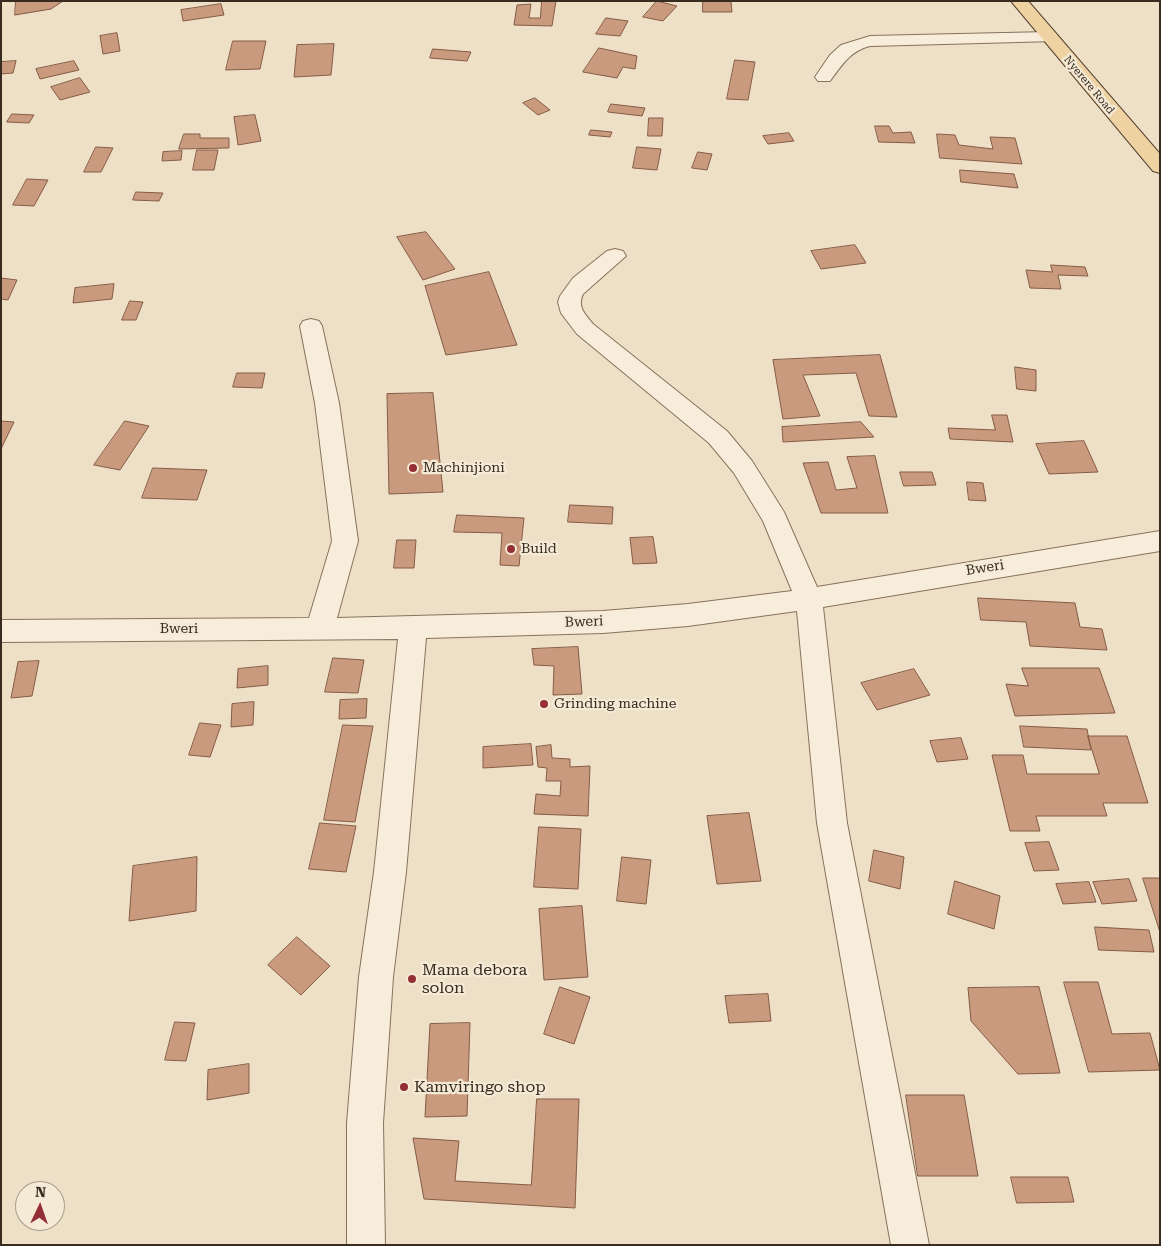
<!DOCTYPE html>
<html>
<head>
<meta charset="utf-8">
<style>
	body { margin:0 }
	#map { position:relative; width:1161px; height:1246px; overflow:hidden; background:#ede0c7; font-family:"Roboto Serif",serif }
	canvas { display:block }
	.frame { position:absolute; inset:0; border:2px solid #382b20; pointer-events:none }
	.north { position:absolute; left:15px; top:1181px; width:50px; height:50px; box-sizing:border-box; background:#f4ead6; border:1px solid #a99e8d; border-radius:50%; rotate:3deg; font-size:14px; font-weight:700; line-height:20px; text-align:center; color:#382b20 }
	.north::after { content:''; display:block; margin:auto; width:18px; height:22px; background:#942f35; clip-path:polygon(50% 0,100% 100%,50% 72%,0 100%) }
</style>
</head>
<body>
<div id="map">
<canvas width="1161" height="1246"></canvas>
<div class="frame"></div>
<div class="north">N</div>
</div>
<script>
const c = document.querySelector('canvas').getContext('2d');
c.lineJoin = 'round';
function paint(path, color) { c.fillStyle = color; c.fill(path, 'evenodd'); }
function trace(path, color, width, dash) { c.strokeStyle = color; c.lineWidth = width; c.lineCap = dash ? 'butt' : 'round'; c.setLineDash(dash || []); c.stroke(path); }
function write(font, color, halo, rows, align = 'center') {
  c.font = font + ' "Roboto Serif",serif'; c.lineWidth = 4.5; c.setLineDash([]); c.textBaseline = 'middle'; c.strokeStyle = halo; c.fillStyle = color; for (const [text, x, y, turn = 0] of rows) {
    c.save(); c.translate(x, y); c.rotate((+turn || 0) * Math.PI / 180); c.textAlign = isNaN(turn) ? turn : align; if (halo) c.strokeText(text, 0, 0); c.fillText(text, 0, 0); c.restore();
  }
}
const building = new Path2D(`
	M16,1H63L51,9L15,15Z
	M542,1H556L552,26L514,25L517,5L531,4L529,18H540Z
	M657,1L677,6L663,21L643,17Z
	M703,1H731L732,12H703Z
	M221,4L224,15L183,21L181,10Z
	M606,18L628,21L620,36L596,34Z
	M117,33L120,51L103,54L100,36Z
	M233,41H266L260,69L226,70Z
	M334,44L331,75L294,77L297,45Z
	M599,48L637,56L635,69L623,67L617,78L583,72Z
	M433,49L471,52L467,61L430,58Z
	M735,60L755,62L748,100L727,99Z
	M16,61L13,73L1,74V62Z
	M74,61L79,70L40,79L36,69Z
	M80,78L90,92L60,100L51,87Z
	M535,98L550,110L538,115L523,103Z
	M611,104L645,108L642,116L608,112Z
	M12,114L34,115L29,123L7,122Z
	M255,115L261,141L238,145L234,117Z
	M649,118H663L662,136H648Z
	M875,126H889L893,133L911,132L915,143L879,142Z
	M591,130L612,132L610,137L589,135Z
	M789,133L794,141L768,144L763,136Z
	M184,134H200V138H229V148L179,149Z
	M937,134L955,135L959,145L993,149L990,137L1015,138L1022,164L940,158Z
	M96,147L113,148L101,172H84Z
	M637,147L661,149L657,170L633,168Z
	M197,150H218L214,170H193Z
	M182,151L181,160L162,161L163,152Z
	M698,152L712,154L707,170L692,168Z
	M960,170L1014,174L1018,188L961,182Z
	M27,179L48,180L34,206L13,205Z
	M136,192L163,193L159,201L133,200Z
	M426,232L455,269L423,280L397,237Z
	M855,245L866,263L821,269L811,251Z
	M1051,265L1085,267L1088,276L1058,275L1061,289L1030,288L1026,270L1052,272Z
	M489,272L517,345L446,355L425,286Z
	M1,278L17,280L8,300L1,299Z
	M114,284L112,299L73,303L75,288Z
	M130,301L143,302L136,320H122Z
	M880,355L897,417L869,416L856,373L803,375L820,416L783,419L773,360Z
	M1015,367L1036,370V391L1017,389Z
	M237,373H265L262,388L233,387Z
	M433,393L443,492L389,494L387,394Z
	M992,415H1007L1013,442L950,439L948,428L995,430Z
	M1,421L14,422L1,449Z
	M125,421L149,426L120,470L94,465Z
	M861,422L874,437L783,442L782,427Z
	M1084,441L1098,472L1049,474L1036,444Z
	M875,456L888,513H821L803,463L828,462L836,490L857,488L847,457Z
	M153,468L207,470L197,500L142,498Z
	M900,472H932L936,485L904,486Z
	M967,482L983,483L986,501L969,500Z
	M570,505L613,507L612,524L568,522Z
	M457,515L524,518L519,566L500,565L502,533L454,532Z
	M653,537L657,563L633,564L630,538Z
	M397,540H416L414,568H394Z
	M978,598L1075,603L1080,627L1102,629L1107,650L1030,646L1026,622L981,620Z
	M578,647L582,694L553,695L554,666L534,665L532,649Z
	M333,658L364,660L358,693L325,692Z
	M39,661L32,696L11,698L18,662Z
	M268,666V685L237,688L238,669Z
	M1022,668H1099L1115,713L1015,716L1006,684L1028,686Z
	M914,669L930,695L877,710L861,683Z
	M367,699L366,718L339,719L340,700Z
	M254,702L253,725L231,727L232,704Z
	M200,723L221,725L210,757L189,755Z
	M343,725L373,726L355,822L324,820Z
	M1020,726L1087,729L1091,750L1024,747Z
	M1088,736H1127L1148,803H1103L1107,816H1036L1040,831H1010L992,755H1023L1027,774H1099Z
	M961,738L968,759L937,762L930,741Z
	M531,744L533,765L483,768V747Z
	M551,745L552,758L570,759V767L590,766L588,816L534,814L536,794L560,796L561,781H546L547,768L538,767L536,747Z
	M749,813L761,881L717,884L707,816Z
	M320,823L356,826L346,872L309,869Z
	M539,827L581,829L578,889L534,887Z
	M1049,842L1059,870L1034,871L1025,843Z
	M874,850L904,857L900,889L869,881Z
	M197,857L196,911L129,921L133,866Z
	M622,857L651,860L646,904L617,901Z
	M1143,878H1160V932Z
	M1129,879L1137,901L1102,904L1093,882Z
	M955,881L1000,896L994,929L948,914Z
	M1089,882L1096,902L1063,904L1056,884Z
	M582,906L588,977L544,980L539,909Z
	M1095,927L1149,930L1154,952L1099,950Z
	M297,937L330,966L301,995L268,965Z
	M1064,982H1098L1112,1034L1150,1033L1160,1070L1089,1072Z
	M560,987L590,997L574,1044L544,1034Z
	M1039,987L1060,1073L1018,1074L971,1021L968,988Z
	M768,994L771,1021L729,1023L725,996Z
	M175,1022L195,1023L186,1061L165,1060Z
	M470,1023L467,1116L425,1117L430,1024Z
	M249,1064V1093L207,1100L208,1070Z
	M906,1095H964L978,1176H918Z
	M537,1099H579L575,1208L424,1199L413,1138L459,1141L455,1181L531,1185Z
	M1011,1177H1068L1074,1202L1017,1203Z`);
const street = new Path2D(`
	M1049,32L1055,33L1058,37L1055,41L870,46C850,51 842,65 830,81H818L815,77L830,55L841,45L870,36Z
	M615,249L623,251L626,256L583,294C577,307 585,314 593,324L727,431L752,461L784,512L817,587L1160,531V551L823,607L847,823L929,1245H891L817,823L797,611L688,626L603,633L426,638L406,872L393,977L383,1123L385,1245H347V1123L359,977L374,872L398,639L1,642V620L309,618L332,541L315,403L300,326L303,321L311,319L319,321L322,326L339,403L358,541L337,618L603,611L688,604L792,591L763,521L734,473L709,443L577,334L561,313L558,302L560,296L573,278L607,251Z`);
const primary = new Path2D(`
	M1011,1H1028L1160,154V173L1153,171Z`);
const markers = [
	[413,468,5,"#942f35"],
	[511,549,5,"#942f35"],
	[544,704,5,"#942f35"],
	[412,979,5,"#942f35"],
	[404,1087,5,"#942f35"]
];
const farStreetnames = [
	["Nyerere Road",1089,85,50]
];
const poiNames = [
	["Machinjioni",423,468],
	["Build",521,549],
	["Grinding machine",554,704]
];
const streetNames = [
	["Bweri",985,568,-9],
	["Bweri",584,622,-2],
	["Bweri",179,629]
];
const nearPoinames = [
	["Mama debora",422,970],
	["solon",422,988],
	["Kamviringo shop",414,1087]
];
paint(building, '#c99a7e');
trace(building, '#855b44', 1);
trace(street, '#87725d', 2);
trace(primary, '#554031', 2);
paint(street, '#f7edda');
paint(primary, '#eed2a1');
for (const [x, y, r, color] of markers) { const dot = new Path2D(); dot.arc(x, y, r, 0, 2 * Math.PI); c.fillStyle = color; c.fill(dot); trace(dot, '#f4ead6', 2); }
write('11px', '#382b20', '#f4ead6', farStreetnames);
write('14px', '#382b20', '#f4ead6', poiNames, 'left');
write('14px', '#382b20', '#f4ead6', streetNames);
write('16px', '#382b20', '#f4ead6', nearPoinames, 'left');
</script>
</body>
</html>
